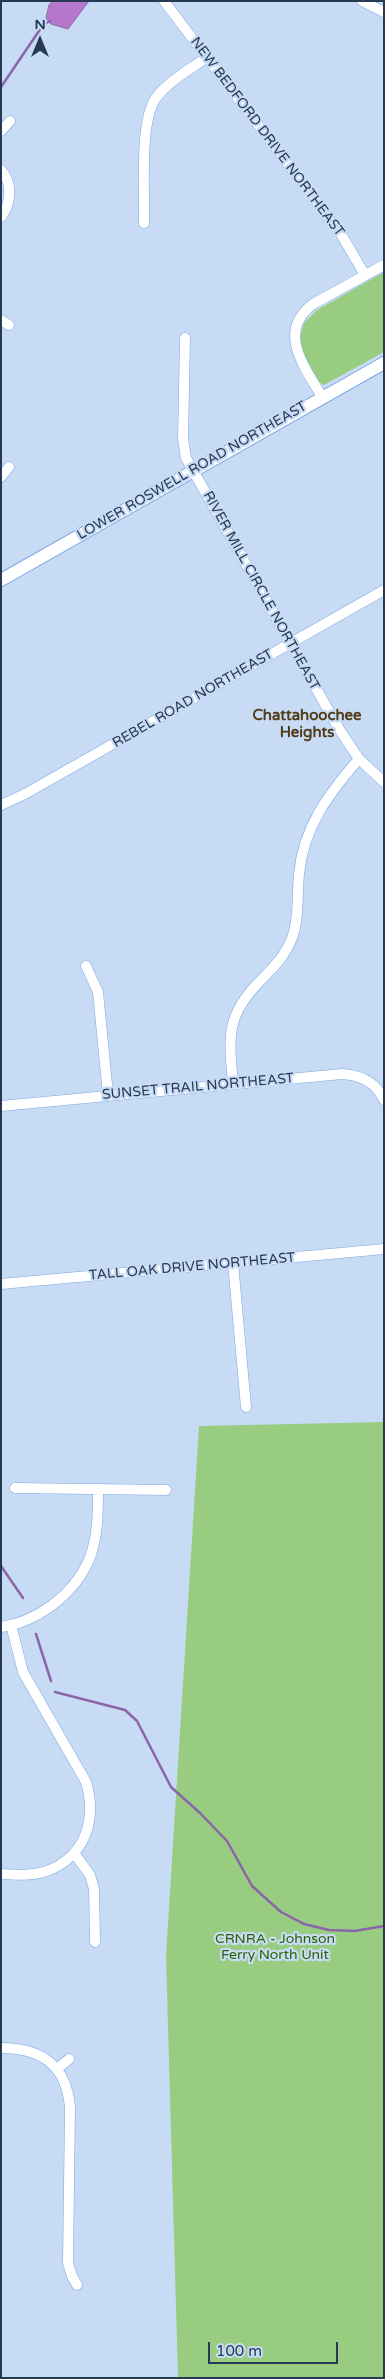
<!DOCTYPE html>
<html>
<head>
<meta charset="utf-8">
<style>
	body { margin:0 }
	#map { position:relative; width:385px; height:2379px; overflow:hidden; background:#c8dbf4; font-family:"Varela Round",sans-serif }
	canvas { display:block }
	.frame { position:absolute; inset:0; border:2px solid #263952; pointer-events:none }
	.north { position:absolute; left:15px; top:15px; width:50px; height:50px; -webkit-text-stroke:4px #c8dbf4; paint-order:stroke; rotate:0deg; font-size:14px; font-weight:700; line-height:20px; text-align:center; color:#263952 }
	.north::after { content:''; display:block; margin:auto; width:18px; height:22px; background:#263952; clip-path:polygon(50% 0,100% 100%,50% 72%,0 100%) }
	.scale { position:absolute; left:208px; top:2342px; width:130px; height:22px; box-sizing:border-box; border:2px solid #263952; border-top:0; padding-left:6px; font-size:15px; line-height:18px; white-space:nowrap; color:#263952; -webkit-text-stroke:4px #c8dbf4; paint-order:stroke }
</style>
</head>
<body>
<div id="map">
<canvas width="385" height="2379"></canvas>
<div class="frame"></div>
<div class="north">N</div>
<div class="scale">100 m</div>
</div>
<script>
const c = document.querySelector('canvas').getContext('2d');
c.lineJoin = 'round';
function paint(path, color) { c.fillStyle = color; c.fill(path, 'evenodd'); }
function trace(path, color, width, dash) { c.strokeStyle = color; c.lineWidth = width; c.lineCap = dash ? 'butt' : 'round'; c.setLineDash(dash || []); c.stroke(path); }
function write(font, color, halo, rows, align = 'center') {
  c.font = font + ' "Varela Round",sans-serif'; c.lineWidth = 4.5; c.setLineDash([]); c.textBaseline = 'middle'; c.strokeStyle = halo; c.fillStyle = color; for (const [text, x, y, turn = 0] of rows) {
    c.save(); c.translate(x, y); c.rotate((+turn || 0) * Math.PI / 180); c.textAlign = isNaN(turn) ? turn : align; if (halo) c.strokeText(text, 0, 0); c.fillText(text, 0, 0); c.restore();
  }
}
const green = new Path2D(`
	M384,272V352L324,385L320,383L303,354L300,338L304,323L317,310Z
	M384,1422V2378H178L166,1956L199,1426Z`);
const water = new Path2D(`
	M54,1H89L68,29L51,24L46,18L49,5Z`);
const stream = new Path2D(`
	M1,87L43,25L50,21
	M1,1566L23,1598
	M36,1634L51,1681
	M55,1692L125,1710L137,1721L171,1787L200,1813L227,1841L252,1886L281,1912L304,1924L329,1930L355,1931L384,1926`);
const minor = new Path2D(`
	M164,1L341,234L365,275
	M362,1L384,12
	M1,131L10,121
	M1,170C13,183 11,204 1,217
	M144,223C145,193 139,121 156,98C168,81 191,69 207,57
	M1,320L9,325
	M185,338L183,439L186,458L339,729L359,759L384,782
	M322,397C305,367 276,332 313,304L384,265
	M1,477L9,467
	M1,805L25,794L384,590
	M86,966L98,992L108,1095
	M233,1084C229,1037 225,1016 261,980C274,967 285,956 292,938C299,919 297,895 299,874C303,828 329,793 359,759
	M1,1106L342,1074C361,1075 376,1082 384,1100
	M233,1263L246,1407
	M1,1284L384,1249
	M15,1488L166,1490
	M1,1627C37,1622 73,1595 88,1562C98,1540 98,1513 98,1489
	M74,1853L90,1875L94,1889L95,1942
	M1,1874C16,1875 33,1876 47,1871C86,1856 97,1819 86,1782L23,1672L11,1625
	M1,2048C42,2048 66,2065 70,2107L68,2263L72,2276L77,2285
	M57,2069L69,2059`);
const tertiary = new Path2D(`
	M1,580L384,363`);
const streetNames = [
	["NEW BEDFORD DRIVE NORTHEAST",267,137,53],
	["LOWER ROSWELL ROAD NORTHEAST",192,471,-30],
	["RIVER MILL CIRCLE NORTHEAST",261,591,61],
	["REBEL ROAD NORTHEAST",193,699,-30],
	["SUNSET TRAIL NORTHEAST",198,1087,-5],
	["TALL OAK DRIVE NORTHEAST",192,1267,-5]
];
const parkNames = [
	["CRNRA - Johnson",275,1939],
	["Ferry North Unit",275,1955]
];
const neighbourhoodNames = [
	["Chattahoochee",307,716],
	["Heights",307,733]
];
paint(green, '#98cd81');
paint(water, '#b678cd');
trace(water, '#8b65a8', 1);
trace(stream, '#8b65a8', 2.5);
trace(minor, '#7ba7e4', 11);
trace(tertiary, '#7ba7e4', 14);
trace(minor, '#fff', 10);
trace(tertiary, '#fff', 12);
write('14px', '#263952', '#c8dbf4', streetNames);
write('14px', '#2b6300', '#c8dbf4', parkNames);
write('bold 15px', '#513a16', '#c8dbf4', neighbourhoodNames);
</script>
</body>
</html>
